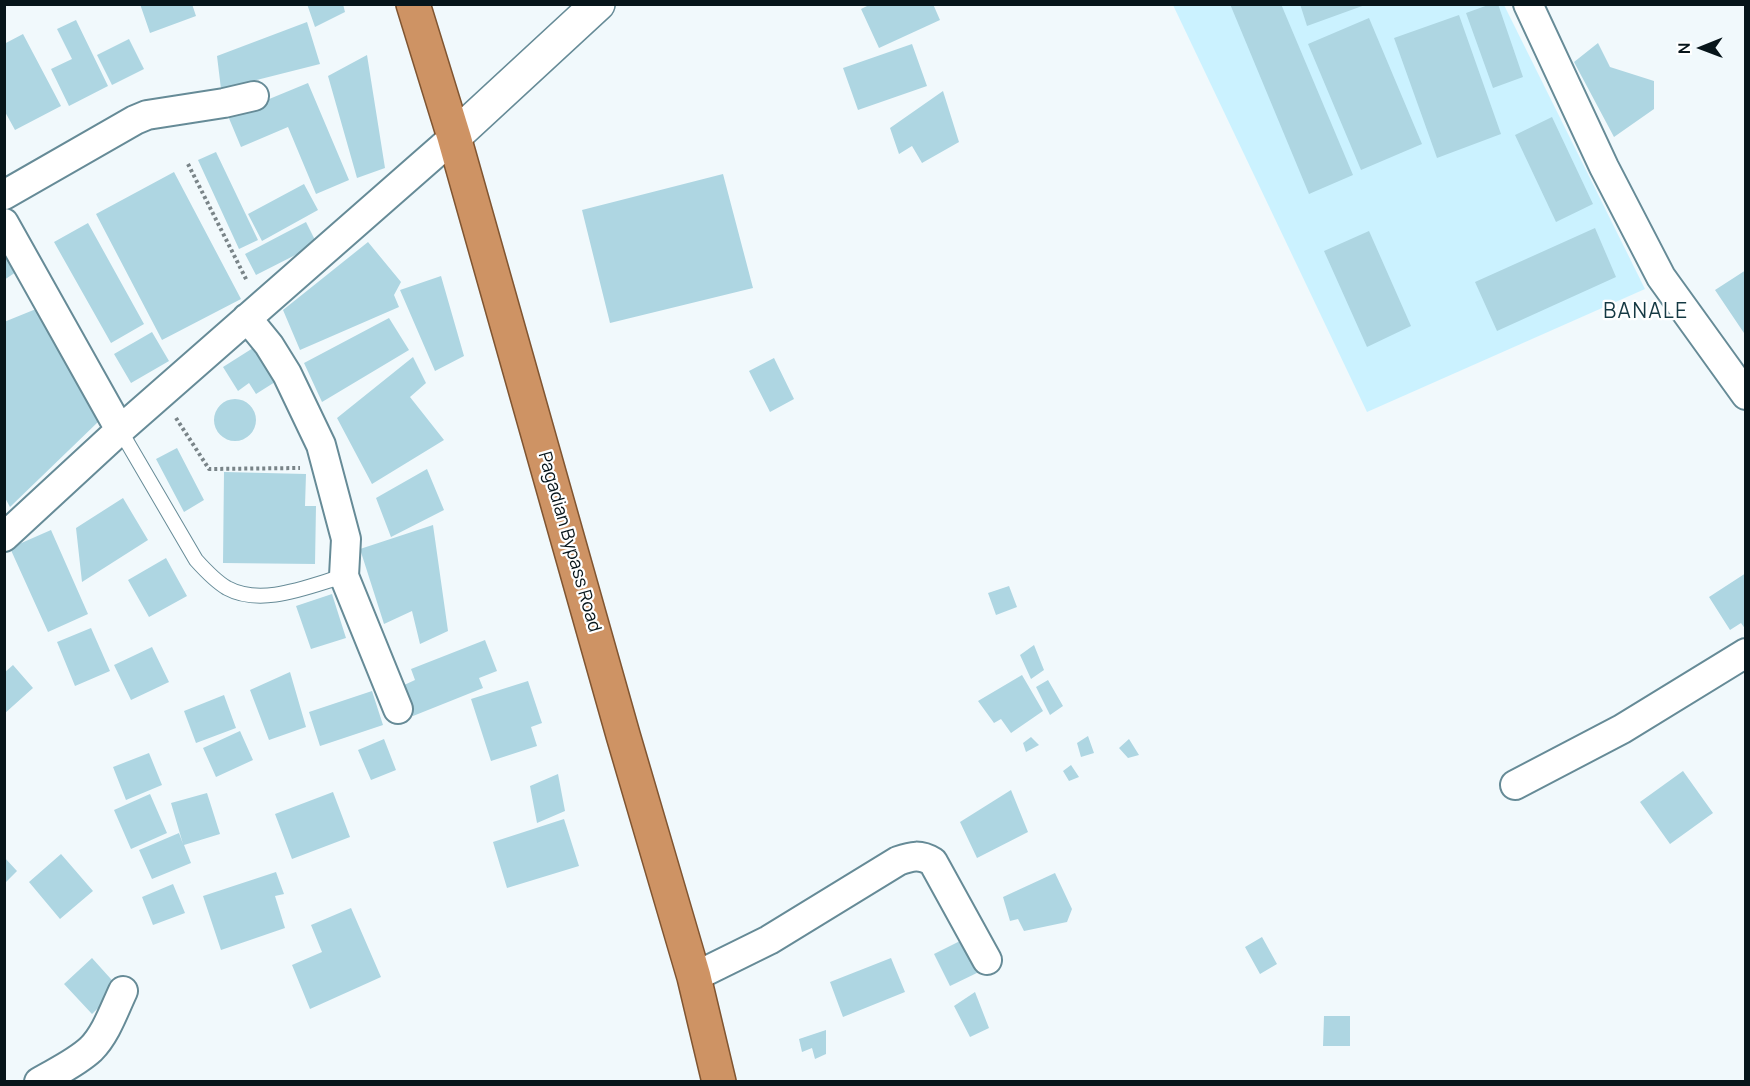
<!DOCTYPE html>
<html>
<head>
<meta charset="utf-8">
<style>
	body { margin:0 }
	#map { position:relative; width:1750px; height:1086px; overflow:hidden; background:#f1f9fc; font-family:Manrope,sans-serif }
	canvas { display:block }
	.frame { position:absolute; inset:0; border:6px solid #07151a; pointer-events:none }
	.north { position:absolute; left:1672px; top:18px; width:60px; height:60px; -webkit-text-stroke:4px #fff; paint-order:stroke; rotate:269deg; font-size:16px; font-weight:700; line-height:24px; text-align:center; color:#07151a }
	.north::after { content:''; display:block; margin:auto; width:21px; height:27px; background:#07151a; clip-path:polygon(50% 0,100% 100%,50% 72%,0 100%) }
</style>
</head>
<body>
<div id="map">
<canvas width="1750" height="1086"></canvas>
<div class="frame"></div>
<div class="north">N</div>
</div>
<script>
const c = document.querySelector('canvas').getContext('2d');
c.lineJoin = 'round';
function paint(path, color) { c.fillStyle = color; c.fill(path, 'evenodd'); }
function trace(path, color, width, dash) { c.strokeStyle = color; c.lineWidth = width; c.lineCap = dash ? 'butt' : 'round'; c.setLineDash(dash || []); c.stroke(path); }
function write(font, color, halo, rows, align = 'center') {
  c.font = font + ' Manrope,sans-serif'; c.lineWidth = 4.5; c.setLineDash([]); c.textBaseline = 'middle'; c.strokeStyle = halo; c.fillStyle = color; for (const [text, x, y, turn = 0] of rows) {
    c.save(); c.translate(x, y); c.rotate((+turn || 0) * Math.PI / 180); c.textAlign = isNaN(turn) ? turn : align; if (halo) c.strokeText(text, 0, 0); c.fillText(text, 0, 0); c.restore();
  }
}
const built = new Path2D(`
	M1173,5H1504L1645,289L1367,412Z`);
const building = new Path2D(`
	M140,4H192L196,16L150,33Z
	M307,4H343L345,12L315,27Z
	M871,4H933L940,20L879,48L861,9Z
	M1230,4H1281L1353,175L1309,194Z
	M1300,4H1365V5L1307,26Z
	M1491,4H1498L1523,77L1493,88L1466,13Z
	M1459,15L1501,134L1437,158L1394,38Z
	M1369,18L1422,144L1361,170L1308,44Z
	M76,20L108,86L69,106L51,69L72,59L57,29Z
	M307,22L320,64L221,89L217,56Z
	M23,34L61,106L15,130L4,110V44Z
	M129,39L144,69L112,85L97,55Z
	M1598,43L1610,67L1654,81V109L1614,137L1574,62Z
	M912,44L927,86L858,110L843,68Z
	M367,55L385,168L357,178L328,76Z
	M308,83L349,180L316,194L288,127L241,147L228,116Z
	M943,91L959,142L922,163L912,146L899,154L890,128Z
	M1552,117L1593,204L1556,222L1515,135Z
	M216,152L258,240L239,249L198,160Z
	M174,172L241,299L162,340L96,214Z
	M723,174L753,288L610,323L582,210Z
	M304,184L318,210L262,241L248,214Z
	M306,222L317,244L256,275L245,254Z
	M88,223L144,324L111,343L54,242Z
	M1595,228L1616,277L1497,331L1475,282Z
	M1369,231L1411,326L1367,347L1324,251Z
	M4,235L22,268L4,280Z
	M368,242L401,282L394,295L399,307L300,350L283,310Z
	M1746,270V336L1715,290Z
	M441,276L464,356L435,371L400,290Z
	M36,309L98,422L10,507L4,496V322Z
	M389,318L409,350L322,402L304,363Z
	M152,332L169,361L131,383L114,354Z
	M253,348L275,382L256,394L249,383L238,391L223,367Z
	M413,357L426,383L410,397L444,440L372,484L337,418Z
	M774,358L794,399L770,412L749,371Z
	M214 420a21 21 0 1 1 42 0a21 21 0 1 1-42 0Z
	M177,448L204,500L184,512L156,459Z
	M427,469L444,510L391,537L376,498Z
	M224,472L306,474L305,506H316L315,564L223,563Z
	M123,498L148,540L82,582L76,528Z
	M433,525L448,631L420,644L412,611L384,624L360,549Z
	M51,530L88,614L48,632L10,548Z
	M166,558L187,596L149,617L128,580Z
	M1746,573V630L1741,623L1730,630L1709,597Z
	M1009,586L1017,607L996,615L988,593Z
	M332,594L346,638L311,649L296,606Z
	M91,628L110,671L75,686L57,642Z
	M485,640L497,671L479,678L483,688L413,716L402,686L415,680L411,669Z
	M1034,645L1044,670L1031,679L1020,655Z
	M152,647L169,682L131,700L114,665Z
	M13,665L33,688L4,714V673Z
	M290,672L306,727L269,740L250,690Z
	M1022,675L1043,711L1011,733L1001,719L994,723L978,701Z
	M1048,680L1063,706L1050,715L1036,687Z
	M528,681L542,723L531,727L537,746L491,761L471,699Z
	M372,691L383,725L320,746L309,712Z
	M224,695L236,728L196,743L184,711Z
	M240,731L253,760L216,777L203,748Z
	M1088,736L1094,753L1081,757L1077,743Z
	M1031,737L1039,745L1026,752L1023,743Z
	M384,739L396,770L371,780L358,750Z
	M1129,739L1139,755L1128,758L1119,748Z
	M149,753L162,785L126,800L113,767Z
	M1071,765L1079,777L1069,781L1063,771Z
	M1683,771L1713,813L1670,844L1640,802Z
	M558,774L565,811L537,823L530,786Z
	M1011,790L1028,832L977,858L960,822Z
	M333,792L350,837L292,859L275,814Z
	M207,793L220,834L184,845L191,863L152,879L139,850L179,833L183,844L171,803Z
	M150,794L167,833L131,849L114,810Z
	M564,819L579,866L507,888L493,842Z
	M61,854L93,891L60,919L29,882Z
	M4,857L17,871L4,884Z
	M276,872L284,894L275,896L285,928L221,950L203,896Z
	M1055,873L1072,909L1067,922L1024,931L1018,919L1010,921L1003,897Z
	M173,884L185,913L153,925L142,897Z
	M351,908L381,977L310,1009L292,965L322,952L311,925Z
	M1262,937L1277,964L1260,974L1245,947Z
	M966,938L983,970L950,986L934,954Z
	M92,958L119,988L92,1014L64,984Z
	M891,958L905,992L843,1017L830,982Z
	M975,992L989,1028L970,1037L954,1006Z
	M1324,1016H1350V1046H1323Z
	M826,1030V1054L815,1059L812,1048L802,1052L799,1039Z`);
const path = new Path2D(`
	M188,164L247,281
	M176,418L209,469L300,468`);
const service = new Path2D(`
	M120,430L196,560C205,570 215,581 227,588C262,607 309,586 344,576`);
const minor = new Path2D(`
	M1528,4L1604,167L1661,277L1746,395
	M4,195L135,120L147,115L224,103L254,96
	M4,223L120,430
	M247,318L269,345L287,374L321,445L346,539L344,576L398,709
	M4,537L120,430L454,137
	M1515,785L1622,729L1746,653
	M694,977L769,940L898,861C912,856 920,854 933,862L987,960
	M39,1082C56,1072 76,1063 91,1049C106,1034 114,1010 123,991`);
const tertiary = new Path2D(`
	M454,137L598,4`);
const trunk = new Path2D(`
	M413,4L454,137L623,735L694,977L719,1082`);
const streetNames = [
	["Pagadian Bypass Road",569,542,74]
];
const quarterNames = [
	["BANALE",1646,312]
];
paint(built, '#cbf2ff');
paint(building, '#aed6e2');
trace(service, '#668b97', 16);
trace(minor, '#668b97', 32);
trace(tertiary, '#668b97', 36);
trace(trunk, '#805531', 36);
trace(path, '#798488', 4, [3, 3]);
trace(service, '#fff', 14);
trace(minor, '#fff', 28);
trace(tertiary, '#fff', 33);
trace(trunk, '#ce9364', 33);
write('18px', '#07151a', '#fff', streetNames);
c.letterSpacing = '1.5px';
write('21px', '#143943', '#fff', quarterNames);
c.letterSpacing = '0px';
</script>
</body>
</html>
